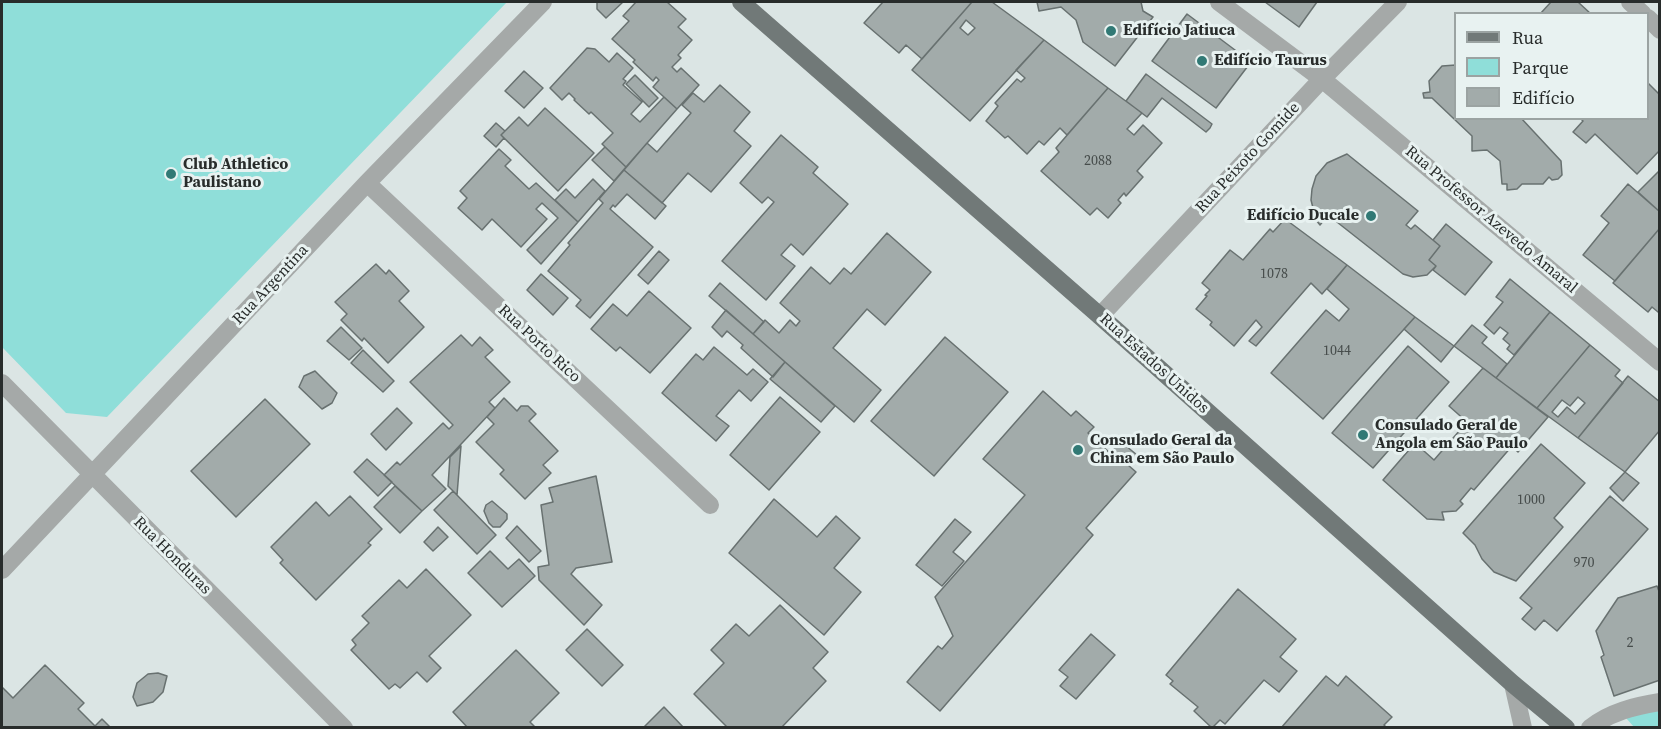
<!DOCTYPE html>
<html>
<head>
<meta charset="utf-8">
<style>
	body { margin:0 }
	#map { position:relative; width:1661px; height:729px; overflow:hidden; background:#dbe5e4; font-family:"Source Serif 4",serif }
	canvas { display:block }
	.frame { position:absolute; inset:0; border:3px solid #282c2b; pointer-events:none }
	.legend { position:absolute; left:1454px; top:12px; width:195px; height:108px; box-sizing:border-box; background:#e8f2f1; border:2px solid #9ba3a2; margin:0; padding:8px 10px; list-style:none; font-size:18px; color:#282c2b }
	.legend li { display:flex; align-items:center; gap:12px; height:30px }
	.legend b { width:30px; border:2px solid #9ba3a2 }
</style>
</head>
<body>
<div id="map">
<canvas width="1661" height="729"></canvas>
<div class="frame"></div>
<ul class="legend">
<li><b style="height:8px;background:#717978"></b>Rua</li>
<li><b style="height:16px;background:#8fded9"></b>Parque</li>
<li><b style="height:16px;background:#a2abaa"></b>Edifício</li>
</ul>
</div>
<script>
const c = document.querySelector('canvas').getContext('2d');
c.lineJoin = 'round';
function paint(path, color) { c.fillStyle = color; c.fill(path, 'evenodd'); }
function trace(path, color, width, dash) { c.strokeStyle = color; c.lineWidth = width; c.lineCap = dash ? 'butt' : 'round'; c.setLineDash(dash || []); c.stroke(path); }
function write(font, color, halo, rows, align = 'center') {
  c.font = font + ' "Source Serif 4",serif'; c.lineWidth = 6; c.setLineDash([]); c.textBaseline = 'middle'; c.strokeStyle = halo; c.fillStyle = color; for (const [text, x, y, turn = 0] of rows) {
    c.save(); c.translate(x, y); c.rotate((+turn || 0) * Math.PI / 180); c.textAlign = isNaN(turn) ? turn : align; if (halo) c.strokeText(text, 0, 0); c.fillText(text, 0, 0); c.restore();
  }
}
const green = new Path2D(`
	M2,2H507L107,417L66,413L2,347Z
	M1659,709V727H1634L1626,718Z`);
const building = new Path2D(`
	M597,2H623L606,18L597,9Z
	M636,2H667L686,19L678,27L692,40L678,55L681,58L672,67L677,72L681,68L699,85L677,109L653,87L659,80L656,77L653,81L633,62L635,60L612,39L629,21L623,16Z
	M883,2H972L922,59L906,45L899,53L864,23Z
	M972,2H992L1044,40L970,121L912,70ZM966,20L975,28L968,35L960,28Z
	M1037,2H1141L1143,11L1153,17L1115,66L1083,42L1076,20L1061,7L1039,11Z
	M1265,2H1317L1299,27Z
	M1551,2H1578L1591,14H1540Z
	M1187,14L1251,62L1216,108L1152,61Z
	M1044,40L1108,88L1067,135L1060,128L1044,145L1039,141L1027,154L1008,136L1005,138L986,121L998,106L995,103L1017,79L1021,82L1025,78L1016,70Z
	M587,48L595,49L609,62L617,53L633,68L623,79L626,81L623,85L642,102L631,114L640,122L664,97L677,109L626,167L602,144L613,133L591,112L589,114L574,100L575,99L569,93L562,100L550,88Z
	M1456,65V118H1521L1561,161L1562,175L1558,179L1552,180L1549,177L1543,184H1522L1517,189L1507,190V184H1502L1500,161L1487,150L1472,151V136L1432,98H1424L1423,93L1430,92L1429,81L1442,66Z
	M524,71L543,88L524,108L505,91Z
	M1146,74L1212,124L1210,128L1206,132L1162,98L1147,117L1126,101Z
	M635,75L658,98L649,107L626,84Z
	M1648,83L1660,95V150L1637,174L1595,134L1586,143L1573,132L1583,121L1580,118H1648Z
	M720,85L750,112L734,131L751,146L711,192L688,173L662,203L624,170L647,143L657,152L691,113L682,105L693,93L704,102Z
	M1108,88L1142,113L1127,129L1134,135L1143,125L1162,143L1137,171L1143,177L1126,196L1124,193L1118,200L1121,203L1108,218L1097,208L1090,215L1041,171L1059,152L1056,148Z
	M545,108L594,153L558,191L501,135L519,117L528,126Z
	M496,123L505,131L501,135L504,138L496,147L484,136Z
	M781,135L818,167L813,173L848,204L803,255L791,244L781,255L795,266L766,300L722,261L774,202L768,197L762,203L740,183Z
	M605,147L626,167L614,181L592,160Z
	M499,149L511,160L505,166L529,189L536,183L578,222L541,264L527,250L558,218L542,203L536,209L547,219L521,247L492,219L482,230L458,208L467,198L460,191Z
	M1347,154L1418,211L1406,225L1411,229L1415,225L1440,246L1429,260L1436,266L1427,275L1413,277L1403,274L1328,215L1320,225L1316,220L1311,200L1312,189L1316,176L1327,163Z
	M624,170L666,206L655,219L627,194L615,207L613,205L610,209L653,247L590,318L576,306L581,300L548,271L570,245L568,243L603,203L599,199Z
	M1660,170V212L1638,192Z
	M593,179L605,191L578,222L555,200L566,189L575,198Z
	M1628,184L1660,212V228L1615,281L1583,255L1609,223L1601,216Z
	M1285,219L1347,265L1322,294L1311,283L1256,346L1249,341L1262,327L1256,320L1234,346L1210,325L1212,322L1196,309L1207,296L1205,295L1210,290L1202,283L1230,250L1243,260L1270,229L1273,232Z
	M1446,224L1492,262L1465,295L1433,270L1436,266L1429,260L1440,246L1433,240Z
	M1660,228V310L1658,312L1652,307L1648,312L1613,283Z
	M887,233L931,272L885,325L867,309L833,348L881,390L854,422L753,334L765,320L779,333L790,320L796,326L800,321L780,303L811,267L830,284L844,268L851,274Z
	M659,251L669,260L648,284L638,275Z
	M376,264L386,274L389,270L409,291L399,301L424,327L388,363L364,338L362,341L341,320L347,314L335,302Z
	M1347,265L1415,317L1323,419L1271,373L1326,310L1339,321L1349,309L1327,289Z
	M541,274L568,298L553,315L527,290Z
	M1510,279L1550,312L1514,355L1507,349L1510,345L1503,339L1508,333L1500,327L1494,334L1484,325L1503,302L1496,297Z
	M720,283L764,322L753,334L709,296Z
	M649,291L691,328L650,373L620,347L616,351L591,329L613,304L627,316Z
	M726,310L785,362L773,377L741,348L743,345L727,331L722,337L712,327Z
	M1550,312L1590,345L1537,408L1496,378Z
	M1415,317L1454,346L1441,362L1404,329Z
	M1472,325L1487,337L1482,343L1507,364L1496,378L1454,346Z
	M341,327L362,348L349,360L327,341Z
	M461,335L472,346L480,337L493,350L485,357L510,382L489,402L495,408L432,475L446,489L422,511L384,475L397,462L400,465L443,423L449,429L453,425L410,382Z
	M945,337L1008,392L934,476L871,421Z
	M1590,345L1620,370L1615,376L1623,383L1578,438L1537,408ZM1578,397L1585,403L1575,414L1567,407L1558,417L1552,412L1562,400L1570,406Z
	M1408,346L1449,382L1373,468L1332,433Z
	M714,347L747,375L753,369L768,382L751,401L739,390L716,416L729,426L716,441L662,393L696,354L703,360Z
	M363,350L394,381L383,392L351,363Z
	M785,362L835,406L821,422L770,379Z
	M1483,368L1548,417L1518,452L1512,446L1474,490L1471,488L1460,501L1463,504L1456,511L1442,512L1444,520L1427,519L1383,480L1415,443L1434,460L1467,422L1449,406Z
	M315,371L337,393L332,403L322,409L299,387L304,376Z
	M1628,376L1660,402V430L1625,472L1578,438Z
	M1043,391L1071,416L1076,411L1094,427L1088,433L1110,453L1120,441L1137,455L1128,465L1136,472L1086,528L1093,535L940,711L907,682L938,646L942,649L953,636L935,597L1025,495L983,459Z
	M780,397L820,432L769,490L730,455Z
	M504,398L517,411L521,406H528L536,414L529,421L558,451L543,465L551,473L525,499L500,474L504,470L476,442L494,424L487,417Z
	M265,399L310,444L236,517L191,471Z
	M397,408L412,423L386,450L371,434Z
	M1541,444L1585,483L1554,518L1563,527L1516,581L1494,572L1482,559L1475,545L1463,533Z
	M461,446L457,495L448,486L450,457Z
	M367,459L392,482L378,496L354,472Z
	M1625,472L1639,483L1623,501L1610,488Z
	M596,476L612,562L576,568L571,574L602,605L584,625L539,580L538,567L549,565L541,505L553,502L549,488Z
	M395,486L422,511L400,533L374,507Z
	M453,491L496,535L477,554L434,510Z
	M350,496L382,529L368,543L371,545L316,600L280,563L283,560L271,547L316,502L329,516Z
	M1610,496L1648,529L1557,631L1544,620L1535,630L1522,619L1532,608L1520,598Z
	M774,499L817,537L836,516L860,538L834,568L861,592L824,635L729,553Z
	M492,501L507,514V519L500,527H493L489,523L484,511L486,505Z
	M955,519L971,532L953,552L964,561L942,586L916,565Z
	M517,526L541,551L529,562L506,538Z
	M438,527L448,537L433,551L424,542Z
	M490,551L508,569L519,559L535,576L502,607L468,573Z
	M426,569L471,615L429,656L441,668L427,682L417,672L400,688L395,684L389,689L351,650L356,645L352,640L369,623L362,616L399,580L407,588Z
	M1657,586L1660,594V680L1614,696L1601,657L1604,655L1596,631L1618,598Z
	M1238,589L1296,639L1280,657L1297,671L1279,692L1264,680L1225,724L1220,720L1212,728L1194,711L1198,707L1170,684L1173,681L1166,675Z
	M780,605L828,652L813,668L826,681L781,728H728L694,694L724,663L711,650L736,624L749,636Z
	M587,629L623,665L602,686L566,650Z
	M1091,634L1115,655L1076,699L1060,686L1068,677L1059,670Z
	M516,650L559,693L530,722L536,728H468L453,712Z
	M45,665L84,703L78,709L95,726L102,719L111,728H2V687L13,698Z
	M158,673L167,676L163,692L153,702L137,706L133,697L137,683L148,674Z
	M1326,676L1338,686L1346,676L1392,717L1384,725L1387,728H1281Z
	M664,707L684,728H643Z`);
const minor = new Path2D(`
	M1219,2L1322,79L1660,362
	M1630,2L1643,14
	M1648,18L1660,30
	M367,183L710,505
	M1100,316L1322,79L1398,2
	M2,383L344,728
	M2,570L367,183L543,2
	M1513,684L1523,728
	M1590,728C1610,712 1635,706 1660,702`);
const major = new Path2D(`
	M741,2L1100,316L1513,684L1566,728`);
const markers = [
	[1111,31,6,"#317975"],
	[1202,61,6,"#317975"],
	[171,174,6,"#317975"],
	[1371,216,6,"#317975"],
	[1363,435,6,"#317975"],
	[1078,450,6,"#317975"]
];
const numberNames = [
	["2088",1098,161],
	["1078",1274,274],
	["1044",1337,351],
	["1000",1531,500],
	["970",1584,563],
	["2",1630,643]
];
const poiNames = [
	["Edifício Jatiuca",1123,31],
	["Edifício Taurus",1214,61],
	["Club Athletico",183,165],
	["Paulistano",183,183],
	["Edifício Ducale",1359,216,"right"],
	["Consulado Geral de",1375,426],
	["Angola em São Paulo",1375,444],
	["Consulado Geral da",1090,441],
	["China em São Paulo",1090,459]
];
const streetNames = [
	["Rua Peixoto Gomide",1248,158,-47],
	["Rua Professor Azevedo Amaral",1491,220,40],
	["Rua Argentina",271,285,-47],
	["Rua Porto Rico",539,344,43],
	["Rua Estados Unidos",1154,364,42],
	["Rua Honduras",172,556,45]
];
paint(green, '#8fded9');
paint(building, '#a2abaa');
trace(building, '#687170', 1.5);
trace(minor, '#a5a9a8', 18);
trace(major, '#717978', 18);
for (const [x, y, r, color] of markers) { const dot = new Path2D(); dot.arc(x, y, r, 0, 2 * Math.PI); c.fillStyle = color; c.fill(dot); trace(dot, '#e8f2f1', 2); }
write('14px', '#464c4b', null, numberNames);
write('bold 16px', '#282c2b', '#e8f2f1', poiNames, 'left');
write('16px', '#282c2b', '#e8f2f1', streetNames);
</script>
</body>
</html>
